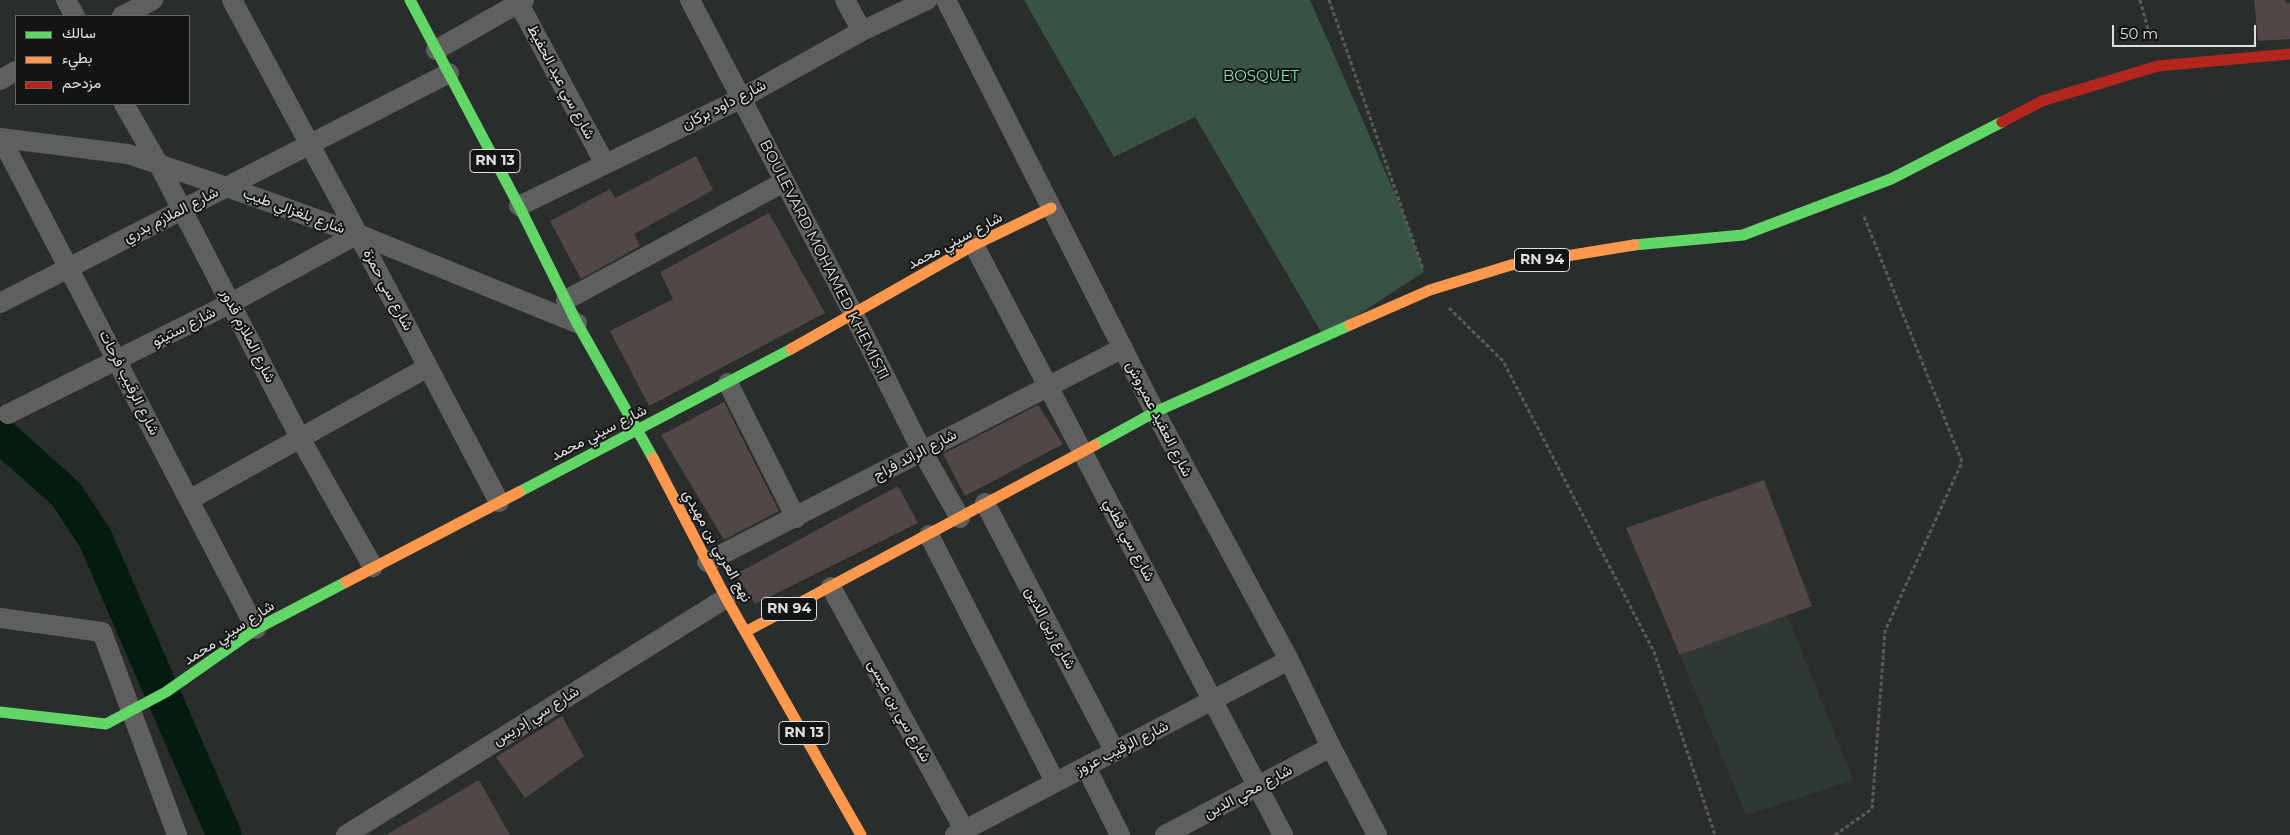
<!DOCTYPE html>
<html>
<head>
<meta charset="utf-8">
<style>
	body { margin:0 }
	#map { position:relative; width:2290px; height:835px; overflow:hidden; background:#292d2b; font-family:Montserrat,Vazirmatn,sans-serif }
	canvas { display:block }
	.legend { position:absolute; left:15px; top:15px; width:175px; height:90px; box-sizing:border-box; background:#131514; border:1px solid #646765; margin:0; padding:6px 9px; list-style:none; font-size:15px; color:#dde1de }
	.legend li { display:flex; align-items:center; gap:10px; height:25px }
	.legend b { width:25px; border:1px solid #646765 }
	.scale { position:absolute; left:2112px; top:25px; width:144px; height:22px; box-sizing:border-box; border:2px solid #dde1de; border-top:0; padding-left:6px; font-size:15px; line-height:18px; white-space:nowrap; color:#dde1de; -webkit-text-stroke:4px #131514; paint-order:stroke }
</style>
</head>
<body>
<div id="map">
<canvas width="2290" height="835"></canvas>
<ul class="legend">
<li><b style="height:6px;background:#63d668"></b>سالك</li>
<li><b style="height:6px;background:#ff974d"></b>بطيء</li>
<li><b style="height:6px;background:#b3261e"></b>مزدحم</li>
</ul>
<div class="scale">50 m</div>
</div>
<script>
const c = document.querySelector('canvas').getContext('2d');
c.lineJoin = 'round';
function paint(path, color) { c.fillStyle = color; c.fill(path, 'evenodd'); }
function trace(path, color, width, dash) { c.strokeStyle = color; c.lineWidth = width; c.lineCap = dash ? 'butt' : 'round'; c.setLineDash(dash || []); c.stroke(path); }
function write(font, color, halo, rows, align = 'center') {
  c.font = font + ' Montserrat,Vazirmatn,sans-serif'; c.lineWidth = 4; c.setLineDash([]); c.textBaseline = 'middle'; c.strokeStyle = halo; c.fillStyle = color; for (const [text, x, y, turn = 0] of rows) {
    c.save(); c.translate(x, y); c.rotate((+turn || 0) * Math.PI / 180); c.textAlign = isNaN(turn) ? turn : align; if (halo) c.strokeText(text, 0, 0); c.fillText(text, 0, 0); c.restore();
  }
}
const built = new Path2D(`
	M1787,615L1853,780L1746,815L1680,655Z`);
const green = new Path2D(`
	M1024,0H1310L1402,210L1424,272L1324,337L1195,117L1114,157Z`);
const river = new Path2D(`
	M0,435L66,494L95,538L224,835`);
const building = new Path2D(`
	M2254,0H2285L2286,3H2290V39L2258,41Z
	M696,156L713,190L634,234L640,246L581,279L550,221L610,189L615,198Z
	M769,213L825,313L649,406L610,331L673,299L660,272Z
	M724,402L779,511L724,540L661,435Z
	M1038,405L1063,444L965,496L943,454Z
	M1764,480L1812,606L1680,655L1626,528Z
	M898,486L918,523L755,604L736,574Z
	M562,716L584,756L525,798L496,757Z
	M479,780L510,835H386Z`);
const path = new Path2D(`
	M1329,0L1423,269
	M2140,0L2152,44
	M1449,308L1503,361L1654,652L1715,835
	M1835,835L1872,809L1885,631L1962,462L1863,214`);
const street = new Path2D(`
	M66,0L75,16
	M232,0L358,234L499,502
	M517,0L605,164
	M690,0L854,315L922,451L960,518
	M845,0L862,31
	M946,0L1155,412L1289,660L1331,747L1377,835
	M122,16L153,0
	M436,50L524,0
	M0,80L16,71
	M124,104L159,165L300,438L373,567
	M0,138L128,154L227,187L358,234L577,323
	M1,138L256,629
	M519,206L740,99L862,31L927,0
	M974,245L1283,835
	M566,300L784,182
	M0,303L449,73
	M728,383L796,518
	M8,414L231,303L358,234
	M189,500L428,367
	M985,503L1115,752
	M929,535L1055,782
	M707,562L1123,348
	M831,587L967,835
	M0,618L102,632L177,835
	M1086,767L1120,835
	M346,835L726,598
	M955,835L1289,660
	M1165,835L1331,747`);
const fast = new Path2D(`
	M410,0L519,206L577,323L653,458
	M1634,245L1743,235L1891,179L2002,122
	M1095,445L1155,412L1350,325
	M519,492L791,349
	M0,712L106,724L166,692L256,629L346,582`);
const slow = new Path2D(`
	M1350,325L1430,290L1511,265L1634,245
	M791,349L974,245L1051,208
	M653,458L726,598L861,835
	M346,582L519,492
	M747,631L1095,445`);
const jam = new Path2D(`
	M2002,122L2042,101L2158,66L2290,54`);
const shields = [
	[495,161,50],
	[1542,260,55],
	[789,609,55],
	[804,733,50]
];
const shieldNames = [
	["RN 13",495,161],
	["RN 94",1542,260],
	["RN 94",789,609],
	["RN 13",804,733]
];
const parkNames = [
	["BOSQUET",1261,77]
];
const streetNames = [
	["شارع سي عبد الحفيظ",561,82,62],
	["شارع داود بركان",724,105,-27],
	["شارع بلغزالي طيب",294,211,20],
	["شارع الملازم بدري",171,215,-27],
	["شارع سيني محمد",955,241,-28],
	["BOULEVARD MOHAMED KHEMISTI",824,260,63],
	["شارع سي حمزة",388,290,62],
	["شارع ستيتو",184,327,-27],
	["شارع الملازم قدور",248,336,63],
	["شارع الرقيب فرحات",129,383,63],
	["شارع العقيد عميروش",1159,419,63],
	["شارع سيني محمد",599,433,-27],
	["شارع الرائد فراج",915,455,-28],
	["شارع سي قطني",1129,540,62],
	["نهج العربي بن مهيدي",717,546,61],
	["شارع زين الدين",1050,628,62],
	["شارع سيني محمد",229,633,-33],
	["شارع سي بن عيسى",899,711,61],
	["شارع سي إدريس",536,716,-32],
	["شارع الرقيب عزوز",1122,748,-27],
	["شارع محي الدين",1248,792,-28]
];
paint(built, '#2f3832');
paint(green, '#385344');
trace(river, '#041c0f', 35);
paint(building, '#504746');
trace(path, '#595c5b', 3, [4, 2.5]);
trace(street, '#5e5f5e', 20);
trace(fast, '#63d668', 11);
trace(slow, '#ff974d', 11);
trace(jam, '#b3261e', 11);
for (const [x, y, w] of shields) { const box = new Path2D(); box.roundRect(x - w / 2, y - 11.5, w, 23, 4); c.fillStyle = '#131514'; c.fill(box); trace(box, '#dde1de', 1); }
write('bold 14px', '#dde1de', null, shieldNames);
write('15px', '#89ddb0', '#131514', parkNames);
write('15px', '#dde1de', '#131514', streetNames);
</script>
</body>
</html>
